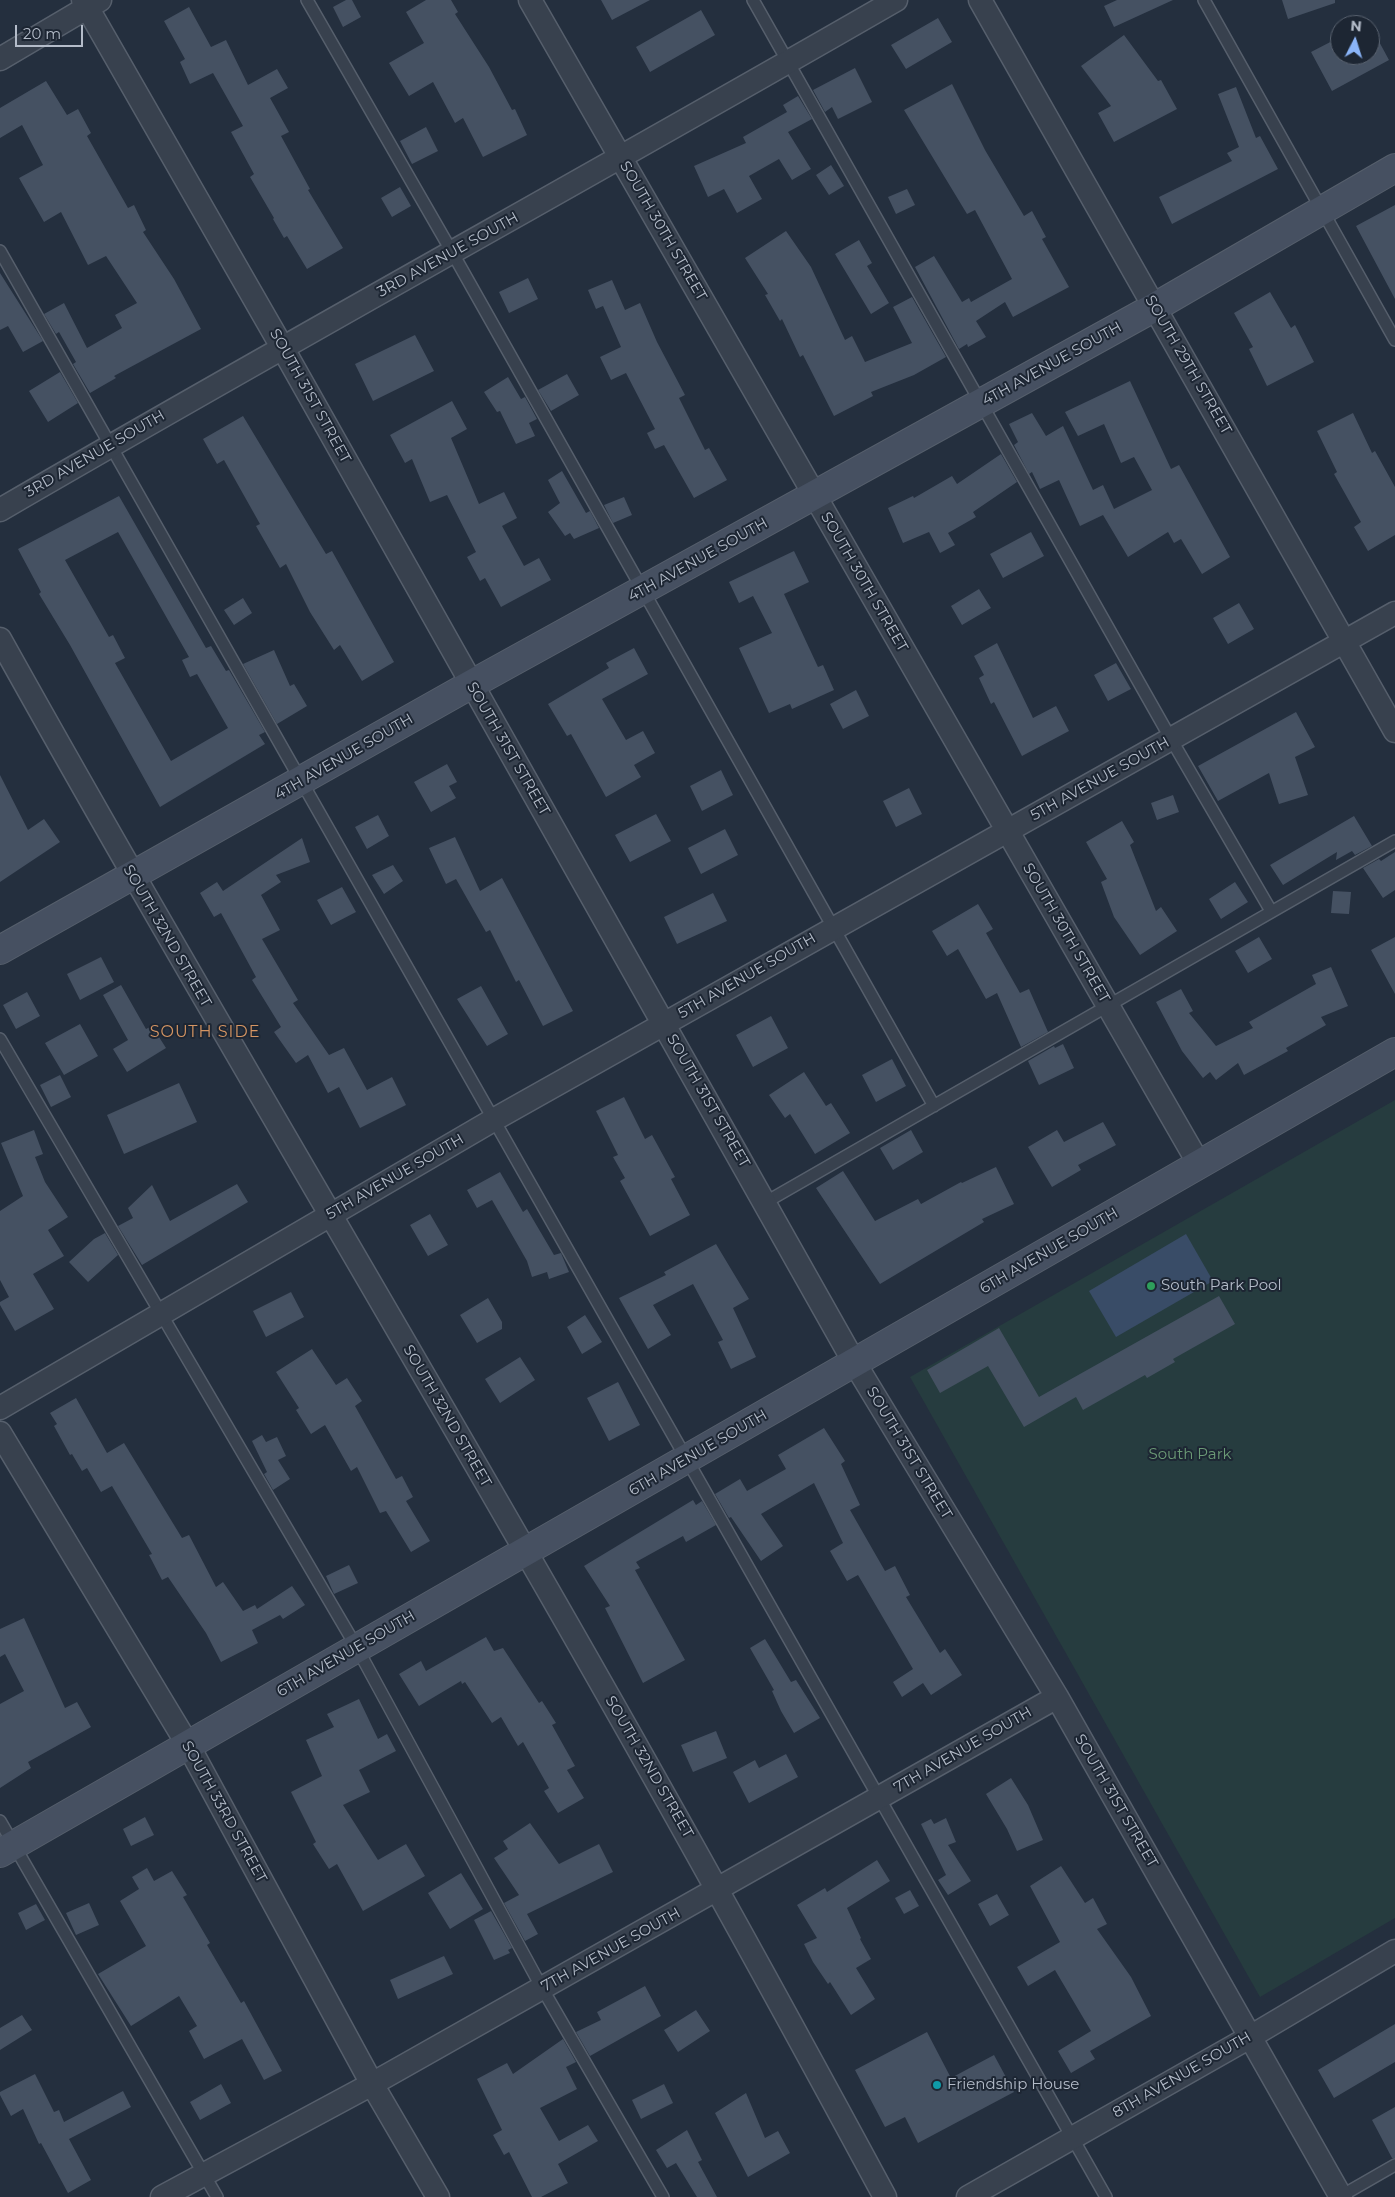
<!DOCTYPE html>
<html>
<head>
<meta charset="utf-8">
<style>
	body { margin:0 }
	#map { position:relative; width:1395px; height:2197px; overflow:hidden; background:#242f3e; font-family:Montserrat,sans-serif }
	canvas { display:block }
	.north { position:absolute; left:1330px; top:15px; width:50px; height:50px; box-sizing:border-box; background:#1d2633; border:1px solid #59626f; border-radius:50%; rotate:5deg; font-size:14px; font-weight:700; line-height:20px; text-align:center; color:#b4bcc9 }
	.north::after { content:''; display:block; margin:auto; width:18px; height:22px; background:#8ab4f8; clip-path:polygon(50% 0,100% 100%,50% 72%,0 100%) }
	.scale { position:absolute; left:15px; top:25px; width:68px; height:22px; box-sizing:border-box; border:2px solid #b4bcc9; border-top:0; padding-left:6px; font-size:15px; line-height:18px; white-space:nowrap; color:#b4bcc9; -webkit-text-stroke:4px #1d2633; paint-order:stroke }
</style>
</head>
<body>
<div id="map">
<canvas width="1395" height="2197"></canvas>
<div class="north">N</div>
<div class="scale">20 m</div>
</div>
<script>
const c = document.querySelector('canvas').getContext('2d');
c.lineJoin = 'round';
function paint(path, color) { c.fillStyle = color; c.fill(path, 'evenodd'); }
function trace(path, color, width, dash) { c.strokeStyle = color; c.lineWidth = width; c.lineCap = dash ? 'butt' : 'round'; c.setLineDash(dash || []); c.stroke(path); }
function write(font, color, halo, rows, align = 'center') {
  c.font = font + ' Montserrat,sans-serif'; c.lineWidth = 4; c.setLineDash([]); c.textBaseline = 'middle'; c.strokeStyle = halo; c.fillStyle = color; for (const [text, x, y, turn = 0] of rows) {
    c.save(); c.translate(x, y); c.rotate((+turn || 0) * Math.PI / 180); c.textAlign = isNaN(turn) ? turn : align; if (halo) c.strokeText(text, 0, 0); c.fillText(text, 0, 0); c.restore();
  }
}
const green = new Path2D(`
	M1395,1100V1918L1260,1997L910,1377Z`);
const water = new Path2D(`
	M1186,1234L1213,1281L1116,1337L1089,1291Z`);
const building = new Path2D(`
	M346,0H352L361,17L343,27L333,7Z
	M426,0H451L458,12L455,14L489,67L512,110L515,109L527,135L483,157L463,118L455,123L433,82L409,96L389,63L424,43L406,12Z
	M601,0H650L612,20Z
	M1117,0H1173L1114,27L1104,6Z
	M1282,0H1335V3L1288,19Z
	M189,7L211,47L226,40L248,85L277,69L288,88L270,98L289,132L281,136L310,189L308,190L343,248L307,269L287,236L284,238L273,219L274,218L250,177L254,174L231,132L243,126L213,73L190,84L180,62L185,59L164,21Z
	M701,10L715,35L650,72L636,47Z
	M938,18L952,42L906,69L891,45Z
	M1370,25L1389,60L1332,91L1311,52L1340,37V55H1370Z
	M1124,35L1158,81L1161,80L1177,109L1114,142L1098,113L1111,106L1081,66Z
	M855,68L872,102L838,119L832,107L825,112L813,90Z
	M46,81L67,115L78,109L91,133L87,136L128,208L134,205L146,230L143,232L174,279L201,329L114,376L116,378L90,393L73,364L76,362L59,332L56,334L44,314L64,303L87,348L122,328L115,315L137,303L106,256L88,265L61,212L44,222L19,178L43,165L22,125L0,138V108Z
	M952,84L985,150L1024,216L1032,211L1046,237L1042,239L1069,287L1013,317L1005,302L976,321L986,337L968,347L967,344L959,349L915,267L934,256L962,302L969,298L971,302L1012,279L975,210L967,214L904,110Z
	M1236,87L1256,138L1260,136L1278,169L1172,224L1159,197L1232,161L1227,153L1239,147L1218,94Z
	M798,96L812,119L788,132L811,169L792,180L779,159L749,176L762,199L737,213L724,189L708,197L694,166L746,143L743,137L787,112L783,105Z
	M426,127L438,151L412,164L400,141Z
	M831,165L844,186L829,195L816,175Z
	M400,187L411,206L392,217L381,198Z
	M907,189L915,205L896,214L888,197Z
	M1395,205V299L1356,226Z
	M786,231L811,267L845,340L852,336L865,362L912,343L893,307L912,297L946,357L914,375L871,392L873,396L834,416L803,355L800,357L782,319L780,321L765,295L768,294L745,258Z
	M859,240L872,263L867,266L889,303L871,314L835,254Z
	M0,273L43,341L23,352L8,326L0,330Z
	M528,278L538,299L509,313L499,292Z
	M612,280L625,310L640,303L657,342L685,395L679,398L705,450L709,448L727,480L694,498L664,445L655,449L647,433L655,429L626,373L611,380L600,357L621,347L603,306L596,309L588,290Z
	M1270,292L1291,328L1295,325L1314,362L1267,386L1249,349L1253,347L1234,313Z
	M415,335L434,371L373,401L355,364Z
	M60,372L78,403L48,422L29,391Z
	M567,374L579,395L551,411L538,390Z
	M508,377L521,399L525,397L537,419L529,423L535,436L516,444L500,411L497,412L484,392Z
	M1130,381L1171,469L1179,465L1230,557L1202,574L1181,539L1174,543L1168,532L1128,557L1103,515L1080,526L1059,480L1040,489L1032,472L1029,474L1014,445L1018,442L1009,424L1032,413L1046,436L1063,426L1093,490L1103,485L1114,509L1152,490L1134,457L1121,463L1104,424L1078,436L1065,412Z
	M452,401L467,429L451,438L479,504L504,492L517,518L502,526L524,566L539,558L551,580L501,607L485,578L480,581L467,557L476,552L447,495L430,502L412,459L405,463L390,435Z
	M1353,413L1372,453L1375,451L1395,487V535L1368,551L1354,527L1361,522L1334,474L1337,472L1317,431Z
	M243,416L326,554L332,551L394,662L362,681L340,645L334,650L310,612L286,564L280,568L256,526L260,524L224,460L217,464L203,439Z
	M1001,454L1017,482L973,512L976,517L948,533L955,545L940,553L929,532L903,543L888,508L913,496L914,498L952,476L957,484Z
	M562,471L586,513L590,511L599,528L574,539L570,533L565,536L548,512L560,503L548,480Z
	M119,496L206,648L211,646L226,671L229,670L265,732L259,735L265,744L160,807L70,645L39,594L41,592L18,549ZM118,532L189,657L182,660L190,677L197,674L228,728L171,761L115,663L125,658L113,635L109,637L65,560Z
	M624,497L632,515L613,523L604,505Z
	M1031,532L1044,556L1003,578L990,554Z
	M794,551L809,582L784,594L818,667L823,665L834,690L792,709L790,704L769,713L739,648L772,633L753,596L739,603L729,582Z
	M979,589L991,608L962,625L951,606Z
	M243,598L252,613L234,625L224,610Z
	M1239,603L1254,629L1228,644L1213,618Z
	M997,643L1033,718L1056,706L1069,731L1022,756L994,702L991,704L979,678L984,675L974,656Z
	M634,648L648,674L602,699L626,740L643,731L655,753L634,765L641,777L606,797L571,734L567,736L548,704L609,668L606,663Z
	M274,650L290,686L294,684L307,706L277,724L243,664Z
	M1116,663L1131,689L1108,701L1094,675Z
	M856,690L869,716L843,729L830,704Z
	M1296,712L1315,747L1295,757L1308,795L1279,804L1269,773L1218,801L1198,766Z
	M447,764L457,782L449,786L456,798L431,812L414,782Z
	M721,770L733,795L702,811L690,786Z
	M0,775L28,830L44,819L60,842L0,882Z
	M909,788L922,814L896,827L883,801Z
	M1173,795L1179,812L1157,820L1151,803Z
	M656,814L671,841L630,862L615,835Z
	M378,815L389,836L367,849L355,827Z
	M1354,816L1372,846L1355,855L1352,851L1336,860L1337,852L1283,885L1270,865Z
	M1122,821L1134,842L1130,845L1156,911L1161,907L1177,931L1140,955L1114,917L1101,882L1107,879L1086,842Z
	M725,829L738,855L701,874L688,848Z
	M455,837L480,891L502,878L573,1011L543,1026L519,980L516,982L490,930L486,932L456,879L446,884L429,848Z
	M302,838L310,862L276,875L281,882L261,895L280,930L262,939L298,1000L293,1003L329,1055L344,1048L367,1090L392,1077L406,1105L360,1128L339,1087L328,1093L308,1055L296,1063L274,1032L281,1027L252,980L256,977L221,913L214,917L200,893L217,882L223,891Z
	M1395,852V890L1383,898L1363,868L1379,859L1381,861Z
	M393,865L403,881L384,894L372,875Z
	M1235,882L1248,902L1221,919L1209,899Z
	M342,887L356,912L331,925L317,900Z
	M1333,891L1351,892L1349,914L1331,913Z
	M713,893L727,921L677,944L664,917Z
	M978,904L993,929L986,933L1020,993L1029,989L1048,1032L1021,1047L997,993L986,999L958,949L947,956L932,931Z
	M1259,937L1272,959L1248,973L1235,951Z
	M1395,937V994L1371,950Z
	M101,957L114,982L80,1000L67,974Z
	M1331,967L1348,1006L1321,1017L1326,1025L1286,1048L1288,1051L1244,1075L1238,1063L1216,1080L1210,1072L1203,1078L1182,1051L1156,1002L1181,989L1193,1011L1189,1013L1216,1046L1253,1028L1249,1022L1316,984L1312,975Z
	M121,985L146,1029L152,1026L166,1048L127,1072L113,1049L128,1040L103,995Z
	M481,986L508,1034L487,1046L457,999Z
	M27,992L40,1016L16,1029L3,1005Z
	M771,1016L788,1048L753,1067L736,1035Z
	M80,1024L98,1056L64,1075L45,1043Z
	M1063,1044L1074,1068L1039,1085L1028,1061L1054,1046L1055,1048Z
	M892,1059L906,1086L876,1102L862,1075Z
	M804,1072L826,1106L831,1103L850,1133L815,1154L790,1114L785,1118L769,1095Z
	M60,1075L71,1097L51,1107L40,1085Z
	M179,1083L197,1122L124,1154L107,1115Z
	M624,1097L645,1139L652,1135L675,1177L671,1179L690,1215L650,1236L620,1181L625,1178L613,1157L618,1155L596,1111Z
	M1103,1122L1116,1145L1078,1165L1081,1170L1052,1187L1028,1147L1057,1130L1064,1142Z
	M34,1130L43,1154L35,1157L45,1182L68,1217L48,1230L64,1256L33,1274L54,1309L15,1331L0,1305V1302L9,1297L0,1280V1211L23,1196L1,1143Z
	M911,1130L923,1152L893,1170L880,1148Z
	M996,1167L1014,1204L982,1219L984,1222L880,1284L816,1188L843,1171L875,1221L918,1199L921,1204L961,1182L962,1183Z
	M500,1172L523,1212L527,1209L554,1255L561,1253L569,1272L549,1279L547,1272L532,1277L527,1261L492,1200L477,1208L467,1190Z
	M237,1184L248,1202L142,1265L118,1226L133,1218L128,1208L152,1185L170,1221Z
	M430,1214L448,1245L428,1256L410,1225Z
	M105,1233L118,1255L88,1282L69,1262L94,1239Z
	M716,1244L749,1299L733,1308L756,1357L731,1369L718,1342L723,1340L693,1284L653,1305L671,1335L648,1349L619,1298L666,1275L664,1272Z
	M291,1292L304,1317L266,1337L253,1311Z
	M1219,1296L1235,1324L1173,1359L1175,1362L1147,1378L1145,1375L1083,1410L1076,1397L1024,1427L988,1366L940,1393L927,1370L999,1328L1039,1397Z
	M488,1298L502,1322V1329L477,1343L460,1315Z
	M585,1315L602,1342L582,1354L567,1327Z
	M312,1349L336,1385L347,1378L362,1401L355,1406L396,1479L402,1476L413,1497L406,1501L430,1541L411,1552L386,1511L380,1513L357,1467L351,1471L325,1425L311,1434L296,1410L299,1408L276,1372Z
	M520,1357L535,1380L500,1403L485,1379Z
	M618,1382L640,1425L609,1441L587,1398Z
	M76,1398L107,1453L124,1443L182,1538L189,1535L216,1587L223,1582L243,1611L255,1605L257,1609L292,1586L305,1605L283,1619L280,1615L252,1630L258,1643L221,1662L206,1633L168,1577L162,1580L149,1555L152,1554L112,1486L101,1492L87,1468L82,1471L72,1454L70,1455L54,1426L57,1424L50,1413Z
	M824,1428L845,1461L841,1464L860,1505L850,1510L885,1571L895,1566L910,1595L906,1597L940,1653L945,1649L962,1675L931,1695L923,1683L902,1697L893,1682L913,1669L858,1575L847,1581L830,1551L843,1543L814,1483L761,1514L783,1546L761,1561L731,1517L729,1518L715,1494L740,1479L747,1491L786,1469L778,1455Z
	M262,1435L266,1442L277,1437L286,1456L278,1460L290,1479L273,1490L264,1474L267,1472L252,1441Z
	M693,1500L696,1505L702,1501L716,1525L686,1542L683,1536L636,1562L640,1568L635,1570L685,1660L643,1683L605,1608L610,1606L584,1566Z
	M349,1565L358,1583L334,1594L326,1576Z
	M24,1618L65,1708L77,1702L91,1727L28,1762L31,1768L0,1788V1704L24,1691L5,1654L0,1657V1629Z
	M486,1637L494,1651L503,1648L539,1703L542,1701L556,1723L552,1725L575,1766L567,1770L584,1798L558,1813L544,1791L549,1788L523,1742L518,1746L501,1717L492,1723L465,1682L462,1684L461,1681L419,1706L399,1674L421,1661L426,1671Z
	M765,1639L791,1682L796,1680L820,1718L794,1733L781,1711L772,1691L774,1690L750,1648Z
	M359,1699L378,1739L387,1734L396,1751L359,1770L370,1792L343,1805L378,1860L406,1844L425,1876L363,1911L337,1864L329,1869L313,1844L316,1842L291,1792L322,1776L306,1740L334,1727L327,1714Z
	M716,1731L727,1758L693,1772L681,1745Z
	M786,1754L798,1777L749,1803L733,1772L755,1760L759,1768Z
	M1011,1778L1028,1805L1043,1840L1017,1851L1007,1829L986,1794Z
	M145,1817L154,1835L131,1846L123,1829Z
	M946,1818L956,1842L948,1845L971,1881L948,1895L938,1880L946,1875L921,1824L931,1819L934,1824Z
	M530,1823L559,1864L599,1844L613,1872L527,1914L538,1934L525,1941L504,1903L519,1895L494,1858L508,1849L503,1841Z
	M877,1860L890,1881L847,1908L861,1938L860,1939L871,1959L856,1968L875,1999L851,2015L830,1982L828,1984L813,1962L804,1944L817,1938L797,1905L825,1888L827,1892Z
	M1061,1866L1085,1903L1093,1898L1107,1924L1097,1929L1131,1977L1151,2016L1090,2051L1095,2059L1071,2073L1058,2051L1091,2031L1055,1970L1028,1986L1017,1967L1060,1942L1030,1886Z
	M147,1868L154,1881L172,1871L187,1895L183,1897L210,1943L207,1945L241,2003L244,2001L282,2071L264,2080L242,2039L204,2059L189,2031L197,2026L179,1996L131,2026L98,1974L146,1946L120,1901L139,1889L132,1877Z
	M461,1873L483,1909L450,1929L428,1893Z
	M910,1890L919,1906L904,1914L895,1898Z
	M997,1894L1009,1915L990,1926L978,1904Z
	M89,1903L99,1925L76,1935L66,1913Z
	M36,1904L45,1920L26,1930L18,1913Z
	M491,1911L512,1948L508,1950L510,1953L494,1960L474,1920Z
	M444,1956L453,1974L398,1999L390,1980Z
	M645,1986L661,2016L590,2056L576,2032L601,2020L597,2012Z
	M696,2010L710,2031L678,2052L664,2030Z
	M22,2015L32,2030L0,2050V2028Z
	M1395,2024V2062L1334,2098L1318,2070Z
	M927,2032L951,2078L994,2055L1014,2092L918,2143L905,2117L885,2127L855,2070Z
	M563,2039L576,2062L566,2067L577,2089L540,2108L559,2141L588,2125L598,2141L558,2164L568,2183L541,2197H532L509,2152L504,2155L493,2135L502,2130L477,2079L507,2063L513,2074Z
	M35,2074L54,2112L59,2110L64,2122L123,2091L131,2107L69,2139L91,2180L68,2193L41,2143L39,2144L23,2109L11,2116L0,2095V2092Z
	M221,2084L231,2103L200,2120L190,2102Z
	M664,2084L673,2103L641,2119L632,2100Z
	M746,2093L765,2138L778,2131L790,2153L748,2177L715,2113Z
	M1395,2107V2158H1392L1372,2120Z
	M687,2130L702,2160L698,2162L717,2197H697L676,2163L667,2168L656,2150Z`);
const lane = new Path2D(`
	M307,0L452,252L934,1106
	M753,0L1171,739L1271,911
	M1204,0L1395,340
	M0,251L1106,2197
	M0,1039L357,1648L542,1988L663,2197
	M766,1202L1395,841
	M0,1821L217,2197
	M1341,2196L1395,2165`);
const street = new Path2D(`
	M83,0L282,347L854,1362L1057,1697L1341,2197
	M530,0L1199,1164
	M980,0L1395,731
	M0,59L100,0
	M0,510C297,337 598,172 896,0
	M0,639C171,946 351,1247 526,1552C649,1765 768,1980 885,2197
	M0,1408L495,1119L1395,613
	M0,1433L188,1745L372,2084L438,2197
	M162,2197L372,2084L1057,1697
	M968,2197L1250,2037L1395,1951`);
const secondary = new Path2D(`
	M0,950L472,684L1155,307L1395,168
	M0,1853L1395,1052`);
const markers = [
	[1151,1286,5,"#2e9e5b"],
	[937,2085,5,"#0f9aa8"]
];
const streetNames = [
	["SOUTH 30TH STREET",663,231,60],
	["3RD AVENUE SOUTH",448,255,-29],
	["4TH AVENUE SOUTH",1052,364,-29],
	["SOUTH 29TH STREET",1188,365,60],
	["SOUTH 31ST STREET",310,396,61],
	["3RD AVENUE SOUTH",95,454,-30],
	["4TH AVENUE SOUTH",698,560,-29],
	["SOUTH 30TH STREET",864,582,60],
	["SOUTH 31ST STREET",508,749,60],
	["4TH AVENUE SOUTH",344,757,-30],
	["5TH AVENUE SOUTH",1100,779,-29],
	["SOUTH 30TH STREET",1066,933,60],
	["SOUTH 32ND STREET",167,936,60],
	["5TH AVENUE SOUTH",747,976,-30],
	["SOUTH 31ST STREET",708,1101,60],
	["5TH AVENUE SOUTH",395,1177,-30],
	["6TH AVENUE SOUTH",1049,1251,-30],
	["SOUTH 32ND STREET",447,1416,60],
	["6TH AVENUE SOUTH",698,1453,-30],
	["SOUTH 31ST STREET",909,1453,59],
	["6TH AVENUE SOUTH",346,1654,-30],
	["7TH AVENUE SOUTH",963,1750,-30],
	["SOUTH 32ND STREET",649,1767,60],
	["SOUTH 31ST STREET",1116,1801,60],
	["SOUTH 33RD STREET",224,1812,61],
	["7TH AVENUE SOUTH",611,1950,-29],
	["8TH AVENUE SOUTH",1182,2075,-30]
];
const poiNames = [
	["South Park Pool",1161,1286],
	["Friendship House",947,2085]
];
const parkNames = [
	["South Park",1190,1455]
];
const neighbourhoodNames = [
	["SOUTH SIDE",205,1032]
];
paint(green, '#263c3f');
paint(water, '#394c67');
paint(building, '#455162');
trace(lane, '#565f6c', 14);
trace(street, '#565f6c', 25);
trace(secondary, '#565f6c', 30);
trace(lane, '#38414e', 11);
trace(street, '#38414e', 22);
trace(secondary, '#465061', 28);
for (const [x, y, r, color] of markers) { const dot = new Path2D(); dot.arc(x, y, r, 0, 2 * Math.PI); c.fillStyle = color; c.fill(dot); trace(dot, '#1d2633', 2); }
write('15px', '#b4bcc9', '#1d2633', streetNames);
write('15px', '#b4bcc9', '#1d2633', poiNames, 'left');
write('15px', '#6b9a76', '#1d2633', parkNames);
c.letterSpacing = '1px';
write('16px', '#d59563', '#1d2633', neighbourhoodNames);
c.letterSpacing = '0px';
</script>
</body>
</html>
